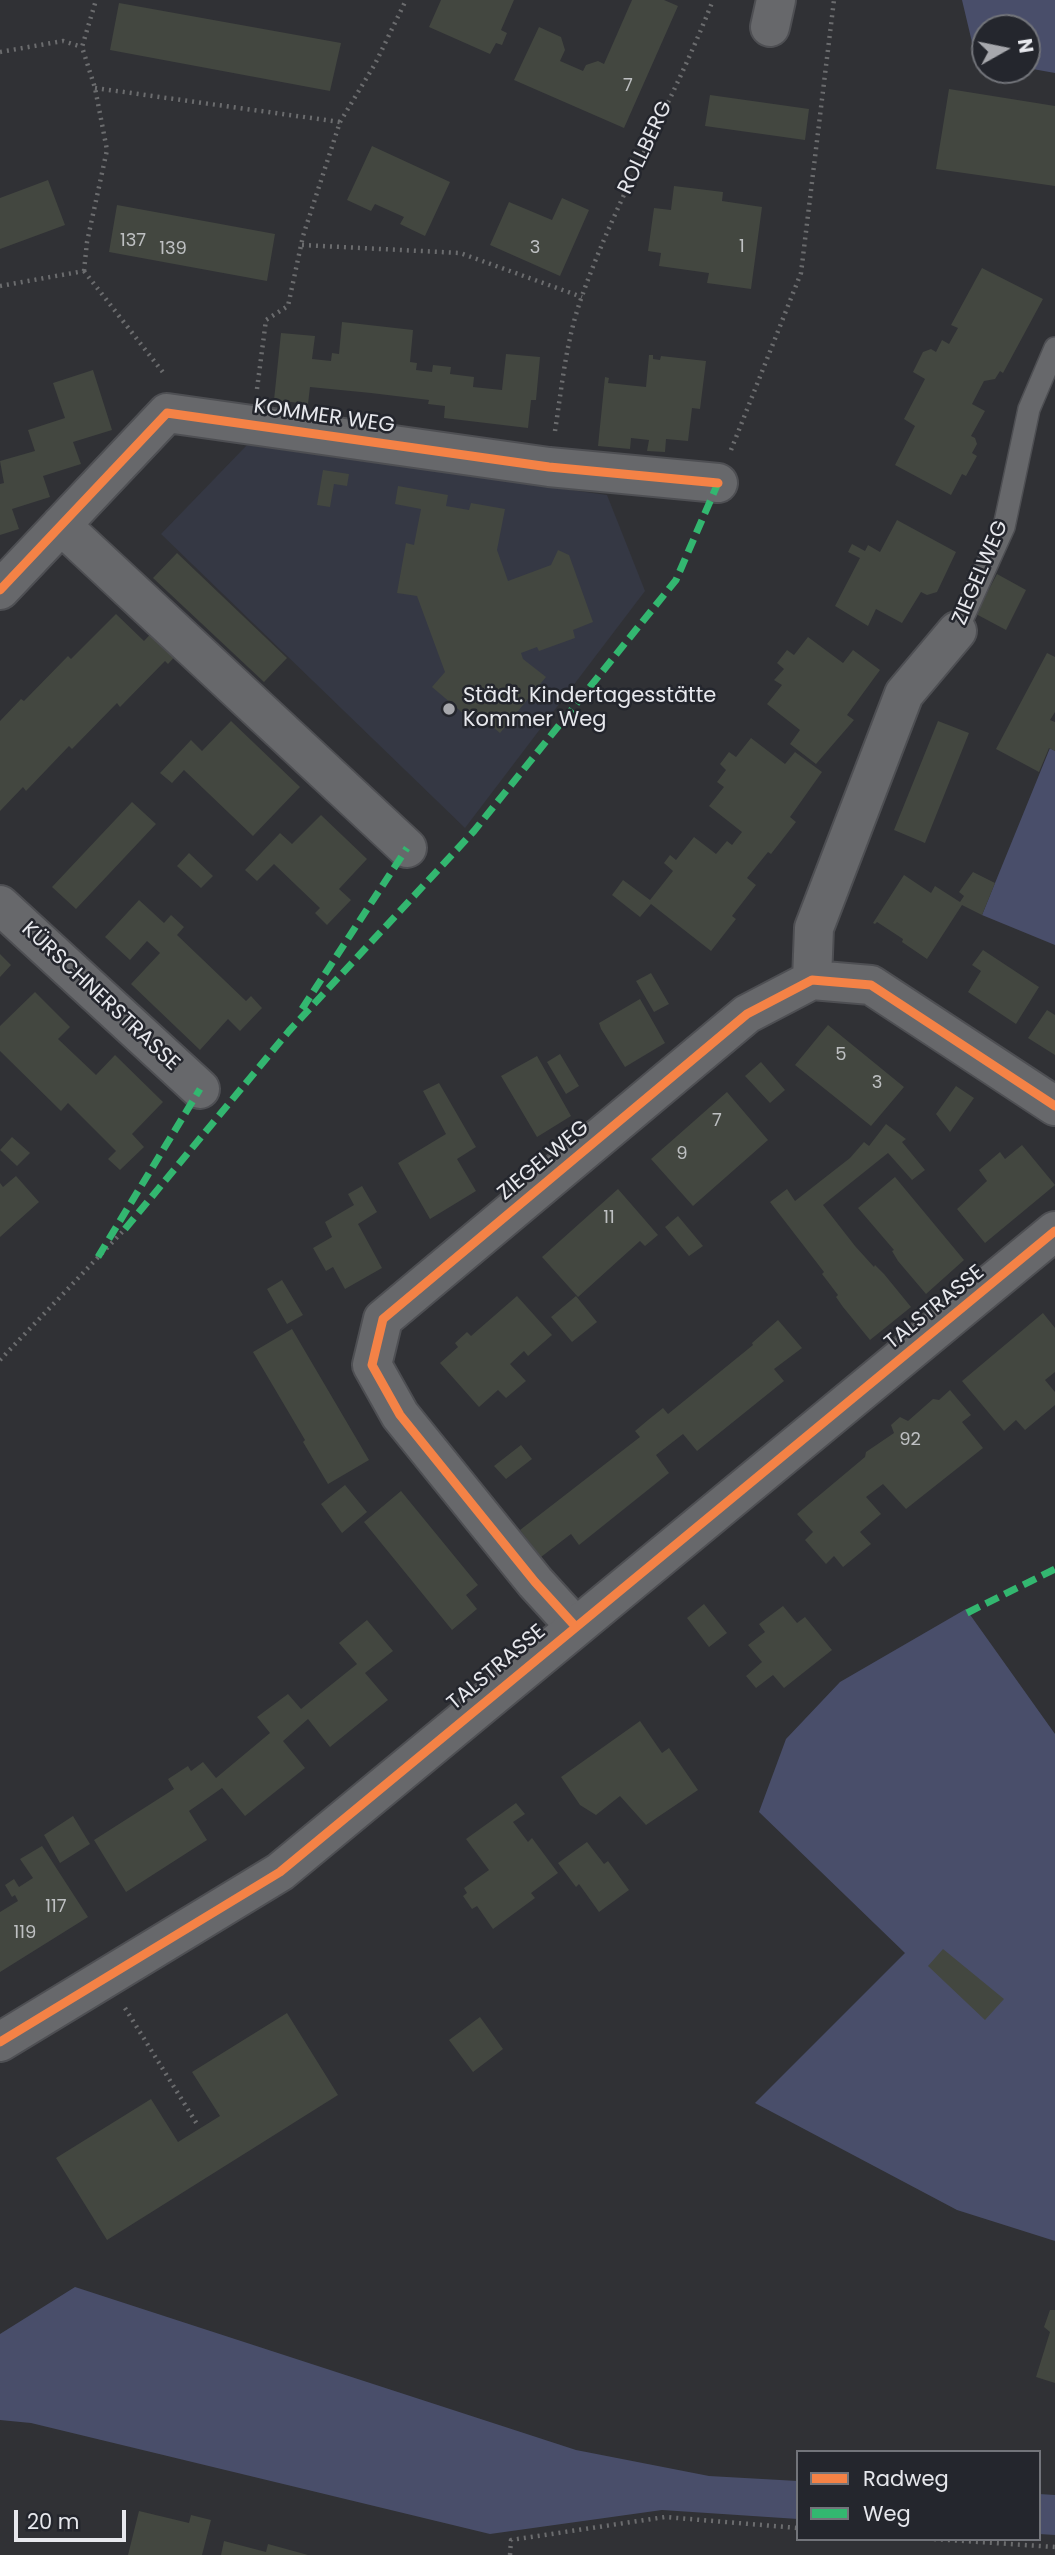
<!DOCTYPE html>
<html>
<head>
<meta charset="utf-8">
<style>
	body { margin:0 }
	#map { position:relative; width:1055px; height:2555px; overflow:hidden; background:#303135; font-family:Poppins,sans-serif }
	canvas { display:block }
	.legend { position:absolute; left:796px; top:2450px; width:245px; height:91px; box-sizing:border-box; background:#24262d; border:2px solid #72747a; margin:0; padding:9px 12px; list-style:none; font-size:21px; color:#e7e8ed }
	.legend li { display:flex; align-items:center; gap:14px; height:35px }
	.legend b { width:35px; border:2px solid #72747a }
	.north { position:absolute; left:971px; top:14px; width:70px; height:70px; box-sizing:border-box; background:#24262d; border:2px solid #72747a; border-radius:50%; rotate:81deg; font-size:19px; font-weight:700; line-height:28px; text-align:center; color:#e7e8ed }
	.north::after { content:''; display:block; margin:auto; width:24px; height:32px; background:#a7a8ad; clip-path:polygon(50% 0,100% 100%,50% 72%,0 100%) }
	.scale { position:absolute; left:14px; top:2510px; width:112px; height:32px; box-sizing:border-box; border:4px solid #e7e8ed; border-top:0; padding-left:9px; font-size:21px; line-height:24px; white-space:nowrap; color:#e7e8ed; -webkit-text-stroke:5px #24262d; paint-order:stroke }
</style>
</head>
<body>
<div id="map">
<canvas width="1055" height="2555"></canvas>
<ul class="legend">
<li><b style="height:9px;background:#f48246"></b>Radweg</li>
<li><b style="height:9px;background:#33b770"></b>Weg</li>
</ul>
<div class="north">N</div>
<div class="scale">20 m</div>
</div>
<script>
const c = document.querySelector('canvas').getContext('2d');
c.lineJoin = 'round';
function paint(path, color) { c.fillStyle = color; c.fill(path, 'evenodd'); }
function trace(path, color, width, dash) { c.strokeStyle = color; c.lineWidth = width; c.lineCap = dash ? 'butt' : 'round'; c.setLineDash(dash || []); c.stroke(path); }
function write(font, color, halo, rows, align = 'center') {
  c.font = font + ' Poppins,sans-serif'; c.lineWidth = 5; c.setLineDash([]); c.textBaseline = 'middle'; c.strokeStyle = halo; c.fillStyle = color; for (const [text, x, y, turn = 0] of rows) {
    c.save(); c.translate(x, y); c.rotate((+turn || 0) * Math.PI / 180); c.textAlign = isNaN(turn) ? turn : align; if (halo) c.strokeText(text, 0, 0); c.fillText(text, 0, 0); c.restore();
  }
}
const built = new Path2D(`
	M247,445L607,495L645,591L465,828L161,534Z`);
const green = new Path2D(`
	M962,0H1055V73L1027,68V28H985V61L976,59Z
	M1050,748L1055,751V945L982,915Z
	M966,1609L1055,1734V2241L957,2210L755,2103L905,1953L759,1812L786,1739L840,1682Z
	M75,2287L576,2450L709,2476L798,2481V2519L662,2510L490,2534L31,2423L0,2420V2334Z
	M1039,2494L1055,2495V2535L1039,2534Z`);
const building = new Path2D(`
	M441,0H514L501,30L507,33L502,45L496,43L490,54L429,27Z
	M632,0H664L678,6L624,128L514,80L539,27L561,37L565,50L560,61L583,71L586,65L598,61L604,64Z
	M119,3L341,43L330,91L110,50Z
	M949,89L1055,106V186L936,169Z
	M710,95L809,109L805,140L705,126Z
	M372,146L450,182L425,236L400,224L404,217L375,204L371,211L347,200Z
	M48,180L65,225L0,249V198Z
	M674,186L723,192L722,201L762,207L751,289L707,283L709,273L659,266L661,253L648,251L654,208L671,210Z
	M562,198L589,210L560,276L490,245L509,202L552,220Z
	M117,205L275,234L267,281L109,252Z
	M982,268L1043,299L1003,373L1000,371L995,379L984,381L972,404L985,411L971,436L975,438L977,444L972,453L977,456L966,476L962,474L951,495L895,465L915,426L904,419L925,379L913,372L923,352L931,349L936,352L942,340L949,344L958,328L951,325Z
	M342,322L413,330L410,362L417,363L416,370L432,372L433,365L451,367L450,374L474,377L473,387L502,390L506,354L540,357L536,400H531L528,428L444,418L445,406L428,404L429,400L371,393L310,387L308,404L274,400L281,333L315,336L312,359L331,361L332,353L339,354Z
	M649,355H653V359L660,360L661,356L706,361L700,409L692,408L688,441L666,439L665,452L647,451L649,440L631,438L630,449L598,446L605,377L609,378L608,383L646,387Z
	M93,370L112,430L73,442L81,464L43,476L50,497L12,509L19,529L0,535V484L4,483L0,461L35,451L28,430L65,418L53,383Z
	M323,470L349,474L347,486L334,484L330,507L317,505Z
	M398,486L448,495L446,506L469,510L471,503L505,509L497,550L508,581L551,565L558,550L569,555L593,622L573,630L575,638L539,651L537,647L521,653L523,659L546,677L500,733L477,713L471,720L432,687L445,672L417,596L397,593L406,543L414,545L421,509L395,504Z
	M897,520L956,552L937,592L927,595L921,592L902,623L876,609L868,626L835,606L860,558L848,552L852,544L865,551L868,545L880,552Z
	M177,553L287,658L264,682L153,578Z
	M997,574L1026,590L1006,630L976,614Z
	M116,614L144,641L156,628L180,651L168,664L165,661L120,707L117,703L72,749L69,746L26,791L23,787L0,811V721L21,699L24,701L68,656L71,659Z
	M808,637L843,663L853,650L880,670L847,715L854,720L816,764L790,744L800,730L767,704L782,685L774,680L784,669L777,663L787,650L794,655Z
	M1047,653L1055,657V712L1050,720L1055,722V751L1049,748L1039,772L996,749Z
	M231,721L300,787L253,836L184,770L172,783L160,773L191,740L202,751Z
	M938,721L969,733L925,843L894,830Z
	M751,738L785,764L795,752L822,772L790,817L796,822L771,854L768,852L747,878L756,885L732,916L736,919L711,951L651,904L640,917L612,895L623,880L650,900L673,871L664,863L670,855L676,860L694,837L716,854L727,841L732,845L742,832L709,806L724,787L717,782L726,770L720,764L729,752L736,757Z
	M132,802L156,824L76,909L52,887Z
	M321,815L367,859L339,889L351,900L327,925L315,913L320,908L274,864L257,881L245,870L280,833L292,844Z
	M189,853L213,876L201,888L177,866Z
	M973,872L995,883L982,915L962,905L927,959L902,942L903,939L877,922L875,924L873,923L904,875L931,893L935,886L960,902L964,896L959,892Z
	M139,900L164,923L171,915L184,927L177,935L246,1001L251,996L262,1008L240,1031L228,1019L200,1050L131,984L160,953L147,941L130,960L105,937Z
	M983,950L1039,987L1016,1024L968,992L981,971L972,965Z
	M0,954L11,965L0,977Z
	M651,973L669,1004L654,1012L636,981Z
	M35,992L70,1027L58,1039L96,1075L115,1055L163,1102L132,1134L144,1147L120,1170L108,1159L116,1151L68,1103L61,1111L0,1051V1026Z
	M640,999L665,1043L625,1067L601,1029L599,1023Z
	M1047,1010L1055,1015V1055L1028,1038Z
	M828,1025L904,1087L871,1126L795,1065Z
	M560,1054L579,1086L566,1094L547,1062Z
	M537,1056L571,1116L537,1137L501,1076Z
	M761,1062L785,1090L770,1103L745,1076Z
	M439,1083L476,1147L457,1159L476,1191L430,1219L398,1163L446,1134L423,1091Z
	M956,1086L974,1098L950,1132L936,1114Z
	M727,1092L768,1140L693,1206L651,1159Z
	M886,1124L906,1139L902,1142L925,1170L912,1180L888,1153L823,1205L855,1246L874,1267L875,1265L884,1274L911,1307L870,1340L843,1307L836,1297L838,1295L822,1274L824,1272L770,1202L787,1189L795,1201L850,1158L864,1142L869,1146Z
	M12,1137L30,1153L17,1166L0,1150Z
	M1022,1145L1055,1185L985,1243L957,1209L987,1181L979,1170L1000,1152L1005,1159Z
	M16,1176L39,1202L0,1237V1183L3,1187Z
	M895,1177L964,1260L926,1294L898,1261L892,1251L894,1250L858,1208Z
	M362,1186L377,1212L358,1224L382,1268L345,1289L333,1267L326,1271L313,1248L332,1237L325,1222L354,1205L348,1194Z
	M618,1189L658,1235L645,1246L640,1241L578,1297L542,1257Z
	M678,1216L703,1246L689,1256L665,1227Z
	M282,1280L303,1315L287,1324L267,1289Z
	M517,1296L552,1335L528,1356L524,1351L510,1364L526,1381L506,1398L498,1390L479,1407L440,1363L458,1347L455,1343L467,1332L471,1336Z
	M576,1296L597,1322L572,1342L551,1317Z
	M1043,1313L1055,1328V1372L1045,1380L1055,1392V1405L1025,1430L1016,1420L1004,1431L962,1381Z
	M778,1320L802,1348L774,1369L784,1381L697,1451L683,1434L656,1455L669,1473L579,1545L571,1534L541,1557L520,1530L640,1437L635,1431L648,1420L663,1408L668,1414L753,1345L752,1343Z
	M292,1329L369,1460L328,1484L303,1442L305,1440L253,1352Z
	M950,1390L971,1415L962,1422L983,1448L906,1509L883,1484L866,1497L881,1514L860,1532L871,1544L843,1567L834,1556L826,1564L805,1540L813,1532L797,1514L865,1457L866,1452L894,1433L891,1425L900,1417L908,1421L933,1399L939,1400Z
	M521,1445L532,1459L506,1479L494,1466Z
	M345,1485L367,1512L342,1533L321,1504Z
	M401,1491L478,1585L466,1595L477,1609L452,1630L364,1522Z
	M704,1604L727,1633L709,1647L687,1618Z
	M783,1606L797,1623L805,1617L832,1650L784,1688L773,1675L756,1688L746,1676L762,1662L748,1645L765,1632L759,1624Z
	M367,1620L393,1651L365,1673L388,1700L330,1747L308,1719L283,1741L305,1768L245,1816L222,1788L189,1811L207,1840L126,1892L94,1840L174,1789L168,1779L188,1766L191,1771L203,1762L216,1778L270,1733L257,1717L288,1694L301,1709L357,1664L339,1643Z
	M640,1721L662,1753L669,1748L698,1790L646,1825L620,1796L596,1815L580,1805L561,1777Z
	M516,1803L525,1814L513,1822L528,1842L532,1838L558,1873L531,1893L535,1898L493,1929L477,1906L472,1909L463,1896L467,1893L464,1888L489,1870L466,1839Z
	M73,1816L90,1844L60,1863L44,1835Z
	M587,1842L604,1864L608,1861L629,1890L599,1912L579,1884L576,1887L558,1863Z
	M42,1846L88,1917L0,1972V1912L18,1901L15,1895L12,1897L5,1885L14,1879L19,1887L33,1878L20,1859Z
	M943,1949L1004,1999L985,2020L928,1966Z
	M287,2013L338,2095L107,2240L56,2158L151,2099L178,2142L220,2116L192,2072Z
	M480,2017L503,2049L473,2072L449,2040Z
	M1050,2310H1055V2383L1036,2377L1050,2332L1044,2327Z
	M139,2511L189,2523L191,2515L211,2520L202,2555H128Z
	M224,2541L266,2552L268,2544L308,2555H221Z`);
const path = new Path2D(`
	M0,52L63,41L82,47
	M95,88L340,122
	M302,245L460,253L582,297
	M84,271L87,242L107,150L95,88L82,47L96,0
	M84,271L165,375
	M0,286L84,271
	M257,389L266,320L288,306L303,236L340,122L375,64L406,0
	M555,431C562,386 566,340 582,296C618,194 674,101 713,0
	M731,450L801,273L834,0
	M0,1360L125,1229
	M125,2008L197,2124
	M934,2539L1055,2547
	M510,2555L511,2540L665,2517L798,2528`);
const lane = new Path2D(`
	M957,631L1004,527L1029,409L1055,348`);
const street = new Path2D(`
	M770,27L776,0
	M61,525L407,848
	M0,590L167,413L549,467L718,483
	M0,905L200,1089
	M812,980L814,928L904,694L957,631
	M575,1626L535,1582L400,1415L372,1365L383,1319L747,1014L812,980L871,985L1055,1106`);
const secondary = new Path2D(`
	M0,2042L280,1872L1055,1231`);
const quiet = new Path2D(`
	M302,1009L407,848
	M125,1229L289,1031L474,831L676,580L718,483
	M98,1257L200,1089
	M967,1613L1055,1569`);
const cycleway = new Path2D(`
	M0,590L167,413L549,467L718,483
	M575,1626L535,1582L400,1415L372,1365L383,1319L747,1014L812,980L871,985L1055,1106
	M0,2042L280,1872L1055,1231`);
const markers = [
	[449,709,7,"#a7a8ad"]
];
const numberNames = [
	["7",628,86],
	["137",133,241],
	["1",742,247],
	["3",535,248],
	["139",173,249],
	["5",841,1055],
	["3",877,1083],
	["7",717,1121],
	["9",682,1154],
	["11",609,1218],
	["92",910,1440],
	["117",56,1907],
	["119",25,1933]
];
const streetNames = [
	["ROLLBERG",646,148,-65],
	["KOMMER WEG",324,417,8],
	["ZIEGELWEG",981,573,-67],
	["KÜRSCHNERSTRASSE",100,997,43],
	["ZIEGELWEG",544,1161,-40],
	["TALSTRASSE",935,1308,-39],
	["TALSTRASSE",497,1668,-40]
];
const poiNames = [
	["Städt. Kindertagesstätte",463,697],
	["Kommer Weg",463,721]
];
paint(built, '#353844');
paint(green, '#494e6a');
paint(building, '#434740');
trace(lane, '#4e4f53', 24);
trace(street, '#4e4f53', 42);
trace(secondary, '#4e4f53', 42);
trace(path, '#6b6c6e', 4.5, [2, 5]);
trace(lane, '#67686b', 21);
trace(street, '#67686b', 38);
trace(secondary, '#67686b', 38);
trace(quiet, '#33b770', 7, [14, 7]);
trace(cycleway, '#f48246', 9);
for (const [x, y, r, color] of markers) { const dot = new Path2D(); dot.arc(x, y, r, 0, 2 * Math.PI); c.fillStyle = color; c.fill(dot); trace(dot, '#24262d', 2.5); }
write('18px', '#bec0c2', null, numberNames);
write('21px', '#e7e8ed', '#24262d', streetNames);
write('21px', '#e7e8ed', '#24262d', poiNames, 'left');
</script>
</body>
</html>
